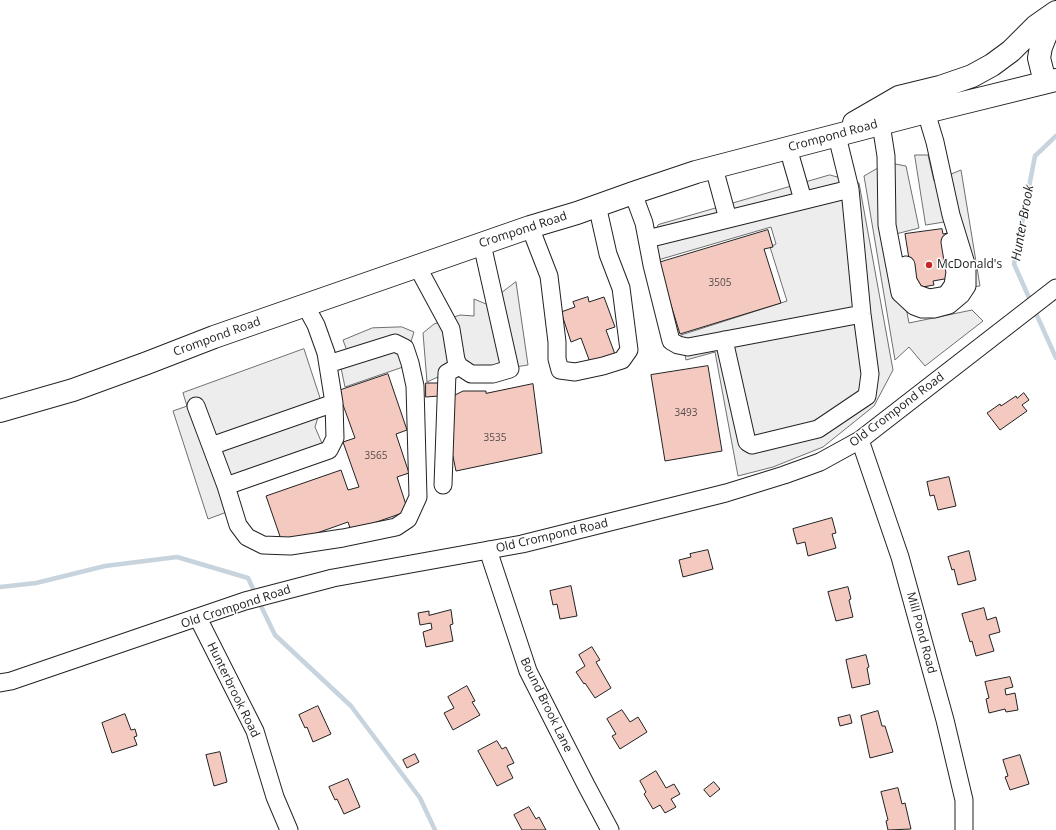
<!DOCTYPE html>
<html>
<head>
<meta charset="utf-8">
<style>
	body { margin:0 }
	canvas { display:block; background:#fff }
</style>
</head>
<body>
<canvas width="1056" height="830"></canvas>
<script>
const c = document.querySelector('canvas').getContext('2d');
c.lineJoin = 'round';
function paint(path, color) { c.fillStyle = color; c.fill(path, 'evenodd'); }
function trace(path, color, width, dash) { c.strokeStyle = color; c.lineWidth = width; c.lineCap = dash ? 'butt' : 'round'; c.setLineDash(dash || []); c.stroke(path); }
function write(font, color, halo, rows, align = 'center') {
  c.font = font + ' "Open Sans",sans-serif'; c.lineWidth = 3; c.setLineDash([]); c.textBaseline = 'middle'; c.strokeStyle = halo; c.fillStyle = color; for (const [text, x, y, turn = 0] of rows) {
    c.save(); c.translate(x, y); c.rotate((+turn || 0) * Math.PI / 180); c.textAlign = isNaN(turn) ? turn : align; if (halo) c.strokeText(text, 0, 0); c.fillText(text, 0, 0); c.restore();
  }
}
const parking = new Path2D(`
	M915,155H928L934,181L961,170L980,286L972,287L962,225L944,222L926,225Z
	M895,164L906,166L919,228L892,235L909,323L972,310L983,321L925,366L909,347L895,360L864,176L876,169Z
	M830,175L859,183L893,370L874,406L823,447L773,467L738,476L715,352L686,360L681,335L787,301L770,247L776,244L771,227L658,260L653,243L658,225Z
	M516,282L528,365L496,370L482,366L464,365L427,382L423,333L434,324L460,315L474,316V299L486,304Z
	M402,327L414,332L403,367L345,387L341,368L351,362L343,340L372,328Z
	M304,349L322,404L315,427L324,448L221,487L227,512L208,519L173,411L187,406L183,393Z`);
const stream = new Path2D(`
	M1056,136L1035,156L1014,264L1056,358
	M0,587L36,583L105,566L177,557L248,578L256,595
	M259,602L275,635L351,706L420,798L435,830`);
const building = new Path2D(`
	M942,229L943,234L953,232L950,278L933,281L934,285L917,288L913,284L905,234Z
	M768,230L773,247L764,249L781,303L680,334L658,263Z
	M588,297L589,302L604,297L615,327L606,330L616,357L591,365L581,338L571,342L561,312L575,307L573,302Z
	M708,366L722,451L665,461L651,375Z
	M388,374L407,430L396,434L409,473L397,477L408,511L351,531L348,522L283,545L266,496L341,470L348,490L359,487L343,442L355,438L338,391Z
	M426,383H439V396L426,397Z
	M533,384L542,453L456,471L446,423L449,398L463,391H486V393Z
	M1024,393L1029,400L1022,405L1027,411L1000,430L987,413L1000,404L1001,406L1016,396L1017,398Z
	M949,477L956,506L938,510L934,495L930,496L927,482Z
	M832,518L836,533L832,534L836,548L808,556L805,542L797,544L793,529Z
	M708,550L713,569L683,577L679,560L691,557L690,554Z
	M969,551L976,580L958,585L954,569L952,570L948,557Z
	M571,586L577,616L560,619L557,604L553,605L550,591Z
	M848,587L851,599L849,600L853,617L836,621L828,592Z
	M984,608L987,620L996,617L1000,632L989,635L994,651L976,656L972,641L970,642L962,614Z
	M451,610L453,624L450,625L453,641L426,647L423,632L432,629L431,623L420,625L418,613L429,611V615Z
	M592,647L600,660L596,662L611,688L595,698L585,683L584,684L576,672L585,666L579,655Z
	M866,655L869,667L867,668L870,684L852,688L846,660Z
	M1010,677L1013,687L1005,689L1006,695L1015,693L1018,710L1006,712L1005,709L989,713L986,699L989,698L985,682Z
	M467,686L475,701L472,702L480,715L453,730L444,713L454,708L448,697Z
	M318,706L331,734L313,742L307,727L305,728L299,715Z
	M622,710L630,722L638,717L647,732L620,749L612,736L616,734L607,719Z
	M878,711L882,726H885L893,752L870,758L861,716Z
	M125,714L131,730L135,729L137,736L134,737L137,745L112,753L102,723Z
	M850,715L852,723L840,726L838,718Z
	M497,741L502,749L506,747L514,763L507,766L513,778L497,786L478,751Z
	M220,752L227,782L214,786L206,755Z
	M415,754L419,762L407,768L403,760Z
	M1020,755L1029,784L1010,790L1005,777L1008,776L1003,760Z
	M656,771L666,788L674,784L680,794L671,799L676,807L665,813L660,805L653,809L644,794L646,792L640,781Z
	M348,779L360,807L344,814L337,799L335,800L329,787Z
	M714,782L720,789L710,797L704,790Z
	M898,788L902,804L905,803L911,829L888,830L886,821L888,820L881,792Z
	M529,807L536,819L539,817L546,830H522L514,815Z`);
const minor = new Path2D(`
	M881,124L886,156L887,225L900,293L914,306L922,309H934L949,305L961,295L967,286V267L951,215L935,142L926,112
	M788,148L803,200
	M714,168L728,219
	M633,193L644,223L652,265L671,341L678,345L688,347L862,314
	M530,227L549,276L557,342V359L560,370L575,372L603,366L622,360L629,350L621,288L608,254L597,205
	M647,239L850,189
	M906,265L908,281L915,293L929,298L946,295L953,285L955,272L950,242
	M417,266L451,329L456,360L459,366L471,374H493L510,369L482,244
	M724,340L747,442L752,445L818,429L867,396L870,374L862,314L850,189L837,136
	M196,406L226,486L238,525L247,537L263,545L290,546L343,538L396,527L408,519L418,497L415,386L410,363L405,348L395,343L328,364
	M860,440L900,557L945,720L964,800V830
	M211,446L334,403
	M443,485L447,373L459,366
	M226,486L329,450L335,438L334,403L326,353L316,325L305,305
	M488,550L528,671L586,785L610,830
	M198,618L255,731L275,797L289,830
	M0,683L11,681L245,601L333,578L522,544L726,493L784,475L820,462L860,440L1056,288`);
const highway = new Path2D(`
	M1045,82L1039,58L1041,47L1054,15
	M854,123L899,97L940,87L972,76L992,65L1011,51L1036,26L1056,12
	M0,411L73,390L147,363L214,337L530,227L577,213L633,193L696,172L926,112L1056,80`);
const markers = [
	[929,265,4,"#c62828"]
];
const numberNames = [
	["3505",720,283],
	["3493",686,413],
	["3535",495,438],
	["3565",376,456]
];
const streetNames = [
	["Crompond Road",833,136,-15],
	["Crompond Road",523,230,-18],
	["Crompond Road",217,337,-20],
	["Old Crompond Road",897,410,-37],
	["Old Crompond Road",552,536,-13],
	["Old Crompond Road",236,607,-18],
	["Mill Pond Road",921,633,75],
	["Hunterbrook Road",233,690,64],
	["Bound Brook Lane",546,705,64]
];
const poiNames = [
	["McDonald's",937,265]
];
const waterNames = [
	["Hunter Brook",1023,223,-80]
];
paint(parking, '#ededed');
trace(parking, '#6f6f6f', 1);
trace(stream, '#c7d3dd', 4.5);
paint(building, '#f3c9c0');
trace(building, '#222', 1);
trace(minor, '#222', 19);
trace(highway, '#222', 24);
trace(minor, '#fff', 17);
trace(highway, '#fff', 22);
for (const [x, y, r, color] of markers) { const dot = new Path2D(); dot.arc(x, y, r, 0, 2 * Math.PI); c.fillStyle = color; c.fill(dot); trace(dot, '#fff', 1.5); }
write('10px', '#564c4a', null, numberNames);
write('12px', '#222', '#fff', streetNames);
write('12px', '#222', '#fff', poiNames, 'left');
write('italic 13px', '#222', '#fff', waterNames);
</script>
</body>
</html>
